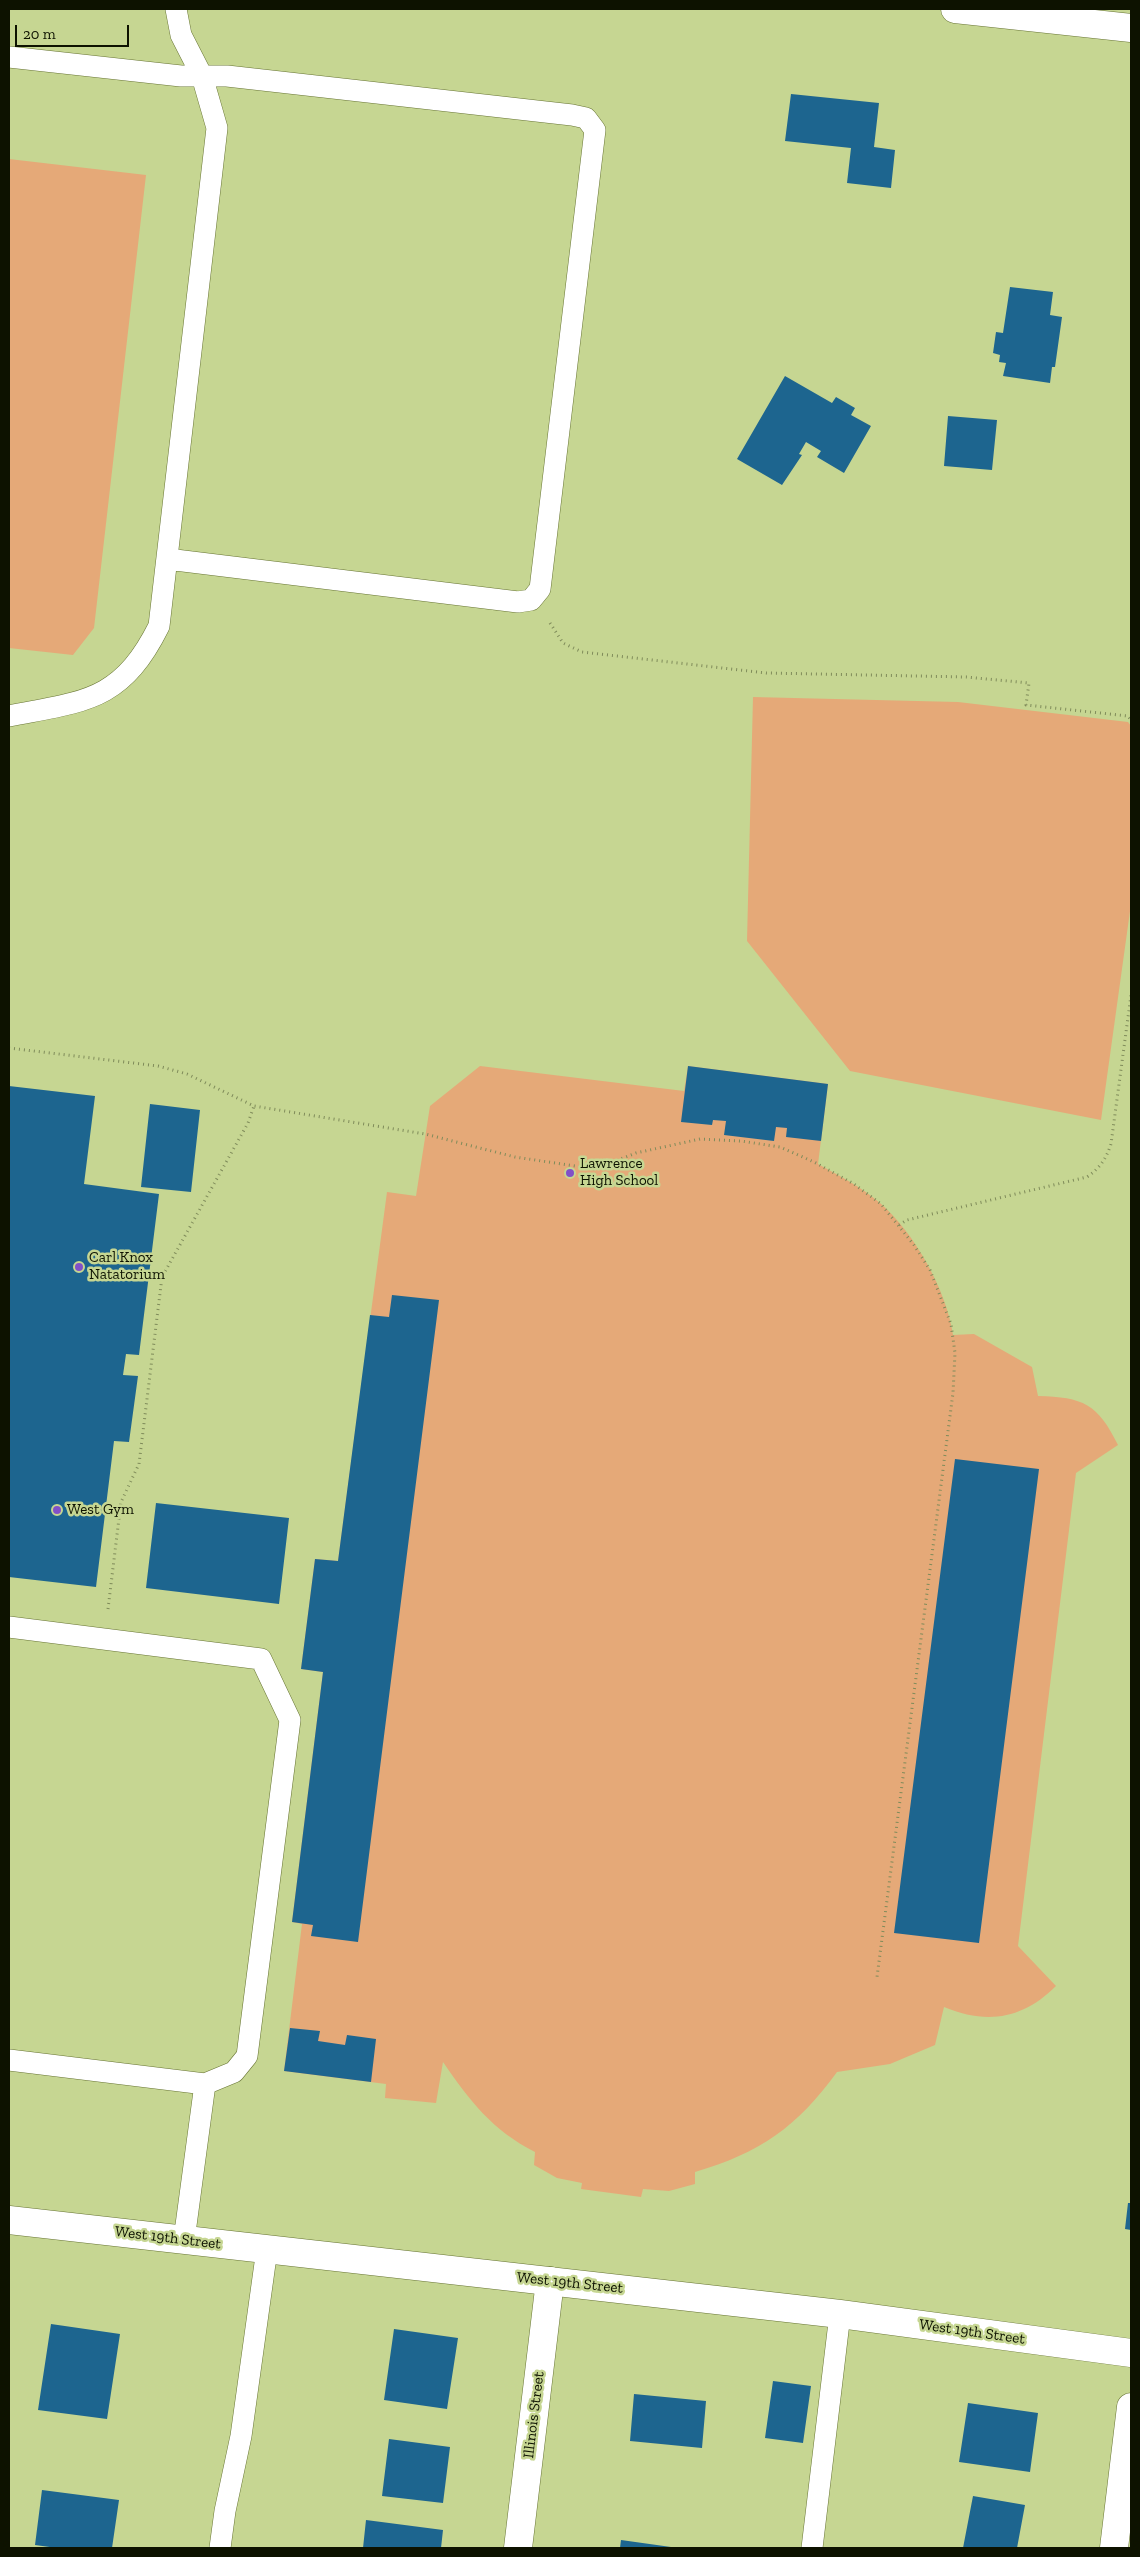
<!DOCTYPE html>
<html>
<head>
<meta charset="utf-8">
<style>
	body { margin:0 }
	#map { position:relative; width:1140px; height:2557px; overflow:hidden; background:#c6d692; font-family:"Zilla Slab",serif }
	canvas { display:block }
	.frame { position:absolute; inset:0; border:10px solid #0d1200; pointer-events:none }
	.scale { position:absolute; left:15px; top:25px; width:114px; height:22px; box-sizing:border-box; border:2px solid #0d1200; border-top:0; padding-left:6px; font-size:15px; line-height:18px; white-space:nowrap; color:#0d1200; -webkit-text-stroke:4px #c6d692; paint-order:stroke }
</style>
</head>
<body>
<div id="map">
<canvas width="1140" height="2557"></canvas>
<div class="frame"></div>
<div class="scale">20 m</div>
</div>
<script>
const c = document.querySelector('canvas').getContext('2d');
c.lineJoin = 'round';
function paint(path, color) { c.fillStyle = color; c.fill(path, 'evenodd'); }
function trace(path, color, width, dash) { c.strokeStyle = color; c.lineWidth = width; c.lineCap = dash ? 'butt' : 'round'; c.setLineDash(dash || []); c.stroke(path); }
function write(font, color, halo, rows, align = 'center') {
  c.font = font + ' "Zilla Slab",serif'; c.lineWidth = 5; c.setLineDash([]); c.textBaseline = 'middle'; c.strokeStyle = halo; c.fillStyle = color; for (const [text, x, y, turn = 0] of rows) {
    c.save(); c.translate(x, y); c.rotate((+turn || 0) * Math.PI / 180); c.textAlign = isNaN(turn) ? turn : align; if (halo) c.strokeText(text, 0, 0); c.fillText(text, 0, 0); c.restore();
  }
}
const green = new Path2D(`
	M9,159L146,175L94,628L73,655L9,648Z
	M753,697L958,702L1128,722L1131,726V904L1101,1120L850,1071L747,941Z
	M480,1066L684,1091L688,1066L828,1084L818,1164C840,1176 861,1187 880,1203C914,1232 947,1291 953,1335L974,1334L1032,1367L1038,1396C1083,1397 1098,1404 1118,1445L1076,1473L1018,1946L1056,1986C1023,2019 987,2025 944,2007L935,2045L890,2064L837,2072C797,2127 760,2153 695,2172V2184L669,2191L643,2189L641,2197L581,2189L582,2183L557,2178L534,2165L535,2152C492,2130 470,2101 443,2062L436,2103L385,2098L386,2084L284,2071L302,1924L292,1922L323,1672L301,1669L315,1559L338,1561L387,1192L416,1196L430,1106Z`);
const building = new Path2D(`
	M791,94L879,103L874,147L895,150L891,188L847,183L851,148L785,141Z
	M1010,287L1053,292L1050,315L1062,317L1055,367H1052L1050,383L1003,376L1006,363L999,362L1000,355L993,353L996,332L1003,333Z
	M785,376L832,403L836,397L855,408L851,415L871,426L844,473L817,457L821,451L806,442L799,454L802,455L782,485L737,459Z
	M948,416L997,420L992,470L944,466Z
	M688,1066L828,1084L821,1141L786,1137L787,1128L776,1127L774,1141L724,1135L726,1121L713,1120L712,1125L681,1122Z
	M9,1086L95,1096L84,1184L159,1194L139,1355L126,1354L123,1375L138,1376L129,1442L114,1441L96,1587L9,1577Z
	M150,1104L200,1110L191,1192L141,1187Z
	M392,1295L439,1300L358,1942L311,1936L313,1925L292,1922L323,1672L301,1669L315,1559L338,1561L370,1315L389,1317Z
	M955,1459L1039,1469L979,1943L894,1933Z
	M156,1503L289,1518L279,1604L146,1588Z
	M290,2028L320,2031L318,2041L345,2045L347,2035L376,2039L371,2082L284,2071Z
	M1128,2203H1131V2230L1125,2229Z
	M51,2324L120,2334L107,2419L38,2410Z
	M394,2329L458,2338L447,2409L384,2400Z
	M773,2381L811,2386L803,2443L765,2438Z
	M634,2394L706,2401L702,2448L630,2441Z
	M968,2403L1038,2413L1030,2472L959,2462Z
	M389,2439L450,2447L443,2503L382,2496Z
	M42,2490L119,2500L112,2548H57L35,2545Z
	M973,2496L1025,2505L1017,2548H963Z
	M366,2520L443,2530L441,2548H363Z
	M621,2540L671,2547L670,2548H620Z`);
const path = new Path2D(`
	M550,623L563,643L582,652L766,673L966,677L1029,683L1026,705L1128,716L1131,720
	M9,1048L158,1066L187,1074L254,1106L425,1134L515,1157L595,1169L636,1153L700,1139L741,1141L780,1147L814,1162L854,1184L881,1204L914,1245L930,1270L951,1324L955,1353L953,1393L877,1977
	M899,1225L907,1220L1087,1177C1100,1168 1106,1159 1111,1144L1131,995
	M108,1609L121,1502L139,1464L162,1277L248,1123L254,1106`);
const service = new Path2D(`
	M9,57L181,76H227L572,115L586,118L595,130L540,589L531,600L518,602L167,559
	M9,716C85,701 121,702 159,626L217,128L202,76L181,35L176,9
	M9,1627L261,1659L290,1720L247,2056L234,2072L205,2084L184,2240
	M9,2060L205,2084
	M220,2548L225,2511L241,2436L267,2249
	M812,2548L840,2314`);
const minor = new Path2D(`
	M955,9L1131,28
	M518,2548L550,2281
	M1114,2548L1131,2407`);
const secondary = new Path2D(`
	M9,2220L840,2314L1131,2353`);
const markers = [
	[570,1173,5,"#8150c8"],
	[79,1267,5,"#8150c8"],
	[57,1510,5,"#8150c8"]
];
const poiNames = [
	["Lawrence",580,1164],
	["High School",580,1181],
	["Carl Knox",89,1258],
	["Natatorium",89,1275],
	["West Gym",67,1510]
];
const streetNames = [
	["West 19th Street",168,2238,7],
	["West 19th Street",570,2283,6],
	["West 19th Street",972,2332,8],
	["Illinois Street",534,2415,-83]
];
paint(green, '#e5a978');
paint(building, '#1d658f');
trace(service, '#677433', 22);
trace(minor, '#677433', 29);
trace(secondary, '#677433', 29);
trace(path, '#7f8b5a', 3, [1, 4]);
trace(service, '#fff', 21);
trace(minor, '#fff', 28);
trace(secondary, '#fff', 28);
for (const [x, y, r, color] of markers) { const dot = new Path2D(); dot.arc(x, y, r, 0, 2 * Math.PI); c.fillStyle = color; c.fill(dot); trace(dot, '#c6d692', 2); }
write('15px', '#0d1200', '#c6d692', poiNames, 'left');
write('15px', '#0d1200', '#c6d692', streetNames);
</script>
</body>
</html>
